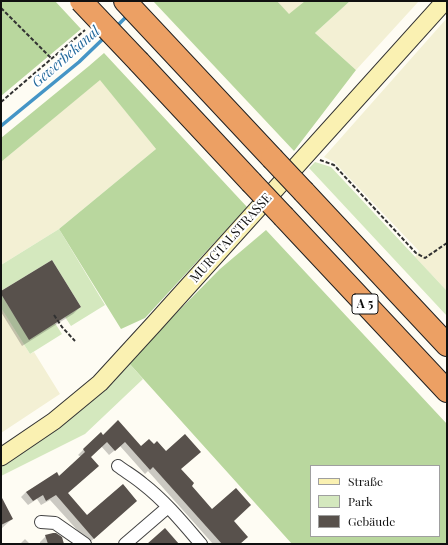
<!DOCTYPE html>
<html>
<head>
<meta charset="utf-8">
<style>
	body { margin:0 }
	#map { position:relative; width:448px; height:545px; overflow:hidden; background:#fefcf3; font-family:"Playfair Display",serif }
	canvas { display:block }
	.frame { position:absolute; inset:0; border:2px solid #101010; pointer-events:none }
	.legend { position:absolute; left:310px; top:465px; width:130px; height:72px; box-sizing:border-box; background:#fff; border:1px solid #9f9f9f; margin:0; padding:5px 7px; list-style:none; font-size:12px; color:#101010 }
	.legend li { display:flex; align-items:center; gap:8px; height:20px }
	.legend b { width:20px; border:1px solid #9f9f9f }
</style>
</head>
<body>
<div id="map">
<canvas width="448" height="545"></canvas>
<div class="frame"></div>
<ul class="legend">
<li><b style="height:5px;background:#faf1b2"></b>Straße</li>
<li><b style="height:11px;background:#d4e8be"></b>Park</li>
<li><b style="height:11px;background:#58514c"></b>Gebäude</li>
</ul>
</div>
<script>
const c = document.querySelector('canvas').getContext('2d');
c.lineJoin = 'round';
function paint(path, color) { c.fillStyle = color; c.fill(path, 'evenodd'); }
function trace(path, color, width, dash) { c.strokeStyle = color; c.lineWidth = width; c.lineCap = dash ? 'butt' : 'round'; c.setLineDash(dash || []); c.stroke(path); }
function write(font, color, halo, rows, align = 'center') {
  c.font = font + ' "Playfair Display",serif'; c.lineWidth = 4; c.setLineDash([]); c.textBaseline = 'middle'; c.strokeStyle = halo; c.fillStyle = color; for (const [text, x, y, turn = 0] of rows) {
    c.save(); c.translate(x, y); c.rotate((+turn || 0) * Math.PI / 180); c.textAlign = isNaN(turn) ? turn : align; if (halo) c.strokeText(text, 0, 0); c.fillText(text, 0, 0); c.restore();
  }
}
const farmland = new Path2D(`
	M277,1H305L289,15Z
	M350,1H419L356,70L315,33Z
	M447,18V291L415,257L419,251L334,162L324,157Z
	M100,79L156,149L59,229L1,265V162Z
	M1,308L30,354L34,352L60,394L1,433Z`);
const green = new Path2D(`
	M315,162L331,167L447,291V316L309,168Z
	M59,229L105,305L71,326L65,317L81,307L52,260L1,291V265Z
	M1,294L29,339L51,317L62,334L30,354L1,308Z
	M128,362L143,379L85,434L1,476V461Z`);
const forest = new Path2D(`
	M1,1H55L81,29L1,96Z
	M153,1H277L289,14L305,1H350L315,33L356,70L294,151Z
	M104,53L247,207L145,318L121,329L59,229L156,149L100,80L1,162V138L89,66Z
	M266,230L447,424V544H292L128,362L220,269ZM311,466H439V536H311Z`);
const shadow = new Path2D(`
	M1,293L80,307L73,314L22,346L1,312Z
	M118,422L141,447L180,469L190,486L212,510L233,521L239,544H213L148,471L145,474L120,446L109,455L101,446L89,457L67,493L87,517L131,505L89,543L50,500L41,505L37,499L28,505L21,497L26,492L56,474L58,477L81,457L78,455L83,450L101,434L103,436Z
	M1,505L12,519L1,529Z
	M46,536L63,544H40V542Z
	M25,539L30,544H20Z`);
const stream = new Path2D(`
	M116,27L129,14
	M1,126L79,62L106,36`);
const building = new Path2D(`
	M52,260L81,307L29,340L1,294V291Z
	M118,420L141,446L149,439L154,444L157,441L166,451L185,434L201,452L181,469L194,483L192,486L212,509L236,488L251,505L234,521L248,537L240,544H222L153,467L150,470L125,442L115,451L107,442L91,457L99,466L68,493L87,515L123,484L137,501L94,539L56,495L46,501L43,495L33,501L26,492L57,472L59,476L85,452L83,449L101,432L103,435Z
	M1,496L13,519L1,525Z
	M165,528L179,544H147Z
	M53,533H56L62,537L64,544H48L45,535Z`);
const path = new Path2D(`
	M1,8L52,59
	M1,102L85,30
	M320,160L334,165L416,253L425,258L447,243
	M54,315L62,327L75,341`);
const minor = new Path2D(`
	M118,466C126,472 135,477 143,484C165,501 183,523 201,544
	M41,522L55,523L85,544
	M125,544L168,507`);
const secondary = new Path2D(`
	M1,457L54,421L100,383L154,324L445,1`);
const motorway = new Path2D(`
	M125,1L272,158
	M139,62L251,182
	M304,192L447,345
	M284,217L447,391`);
const motorwayBridge = new Path2D(`
	M81,1L139,62
	M272,158L304,192
	M251,182L284,217`);
const shields = [
	[365,304,26]
];
const shieldNames = [
	["A 5",365,304]
];
const streetNames = [
	["MURGTALSTRASSE",231,238,-48]
];
const waterNames = [
	["Gewerbekanal",66,57,-41]
];
paint(farmland, '#f3f0d4');
paint(green, '#d4e8be');
paint(forest, '#b9d79e');
paint(shadow, '#0003');
trace(stream, '#4595c6', 3.5);
paint(building, '#58514c');
trace(minor, '#434343', 14);
trace(secondary, '#323232', 19);
trace(motorway, '#212121', 24);
trace(path, '#323232', 2, [4, 2]);
trace(minor, '#fff', 12);
trace(secondary, '#faf1b2', 17);
trace(motorway, '#eca064', 22);
trace(motorwayBridge, '#212121', 24, []);
trace(motorwayBridge, '#eca064', 22);
for (const [x, y, w] of shields) { const box = new Path2D(); box.roundRect(x - w / 2, y - 10, w, 20, 3); c.fillStyle = '#fff'; c.fill(box); trace(box, '#101010', 1); }
write('bold 12px', '#101010', null, shieldNames);
write('13px', '#101010', '#fff', streetNames);
write('italic 14px', '#1f679b', '#fff', waterNames);
</script>
</body>
</html>
